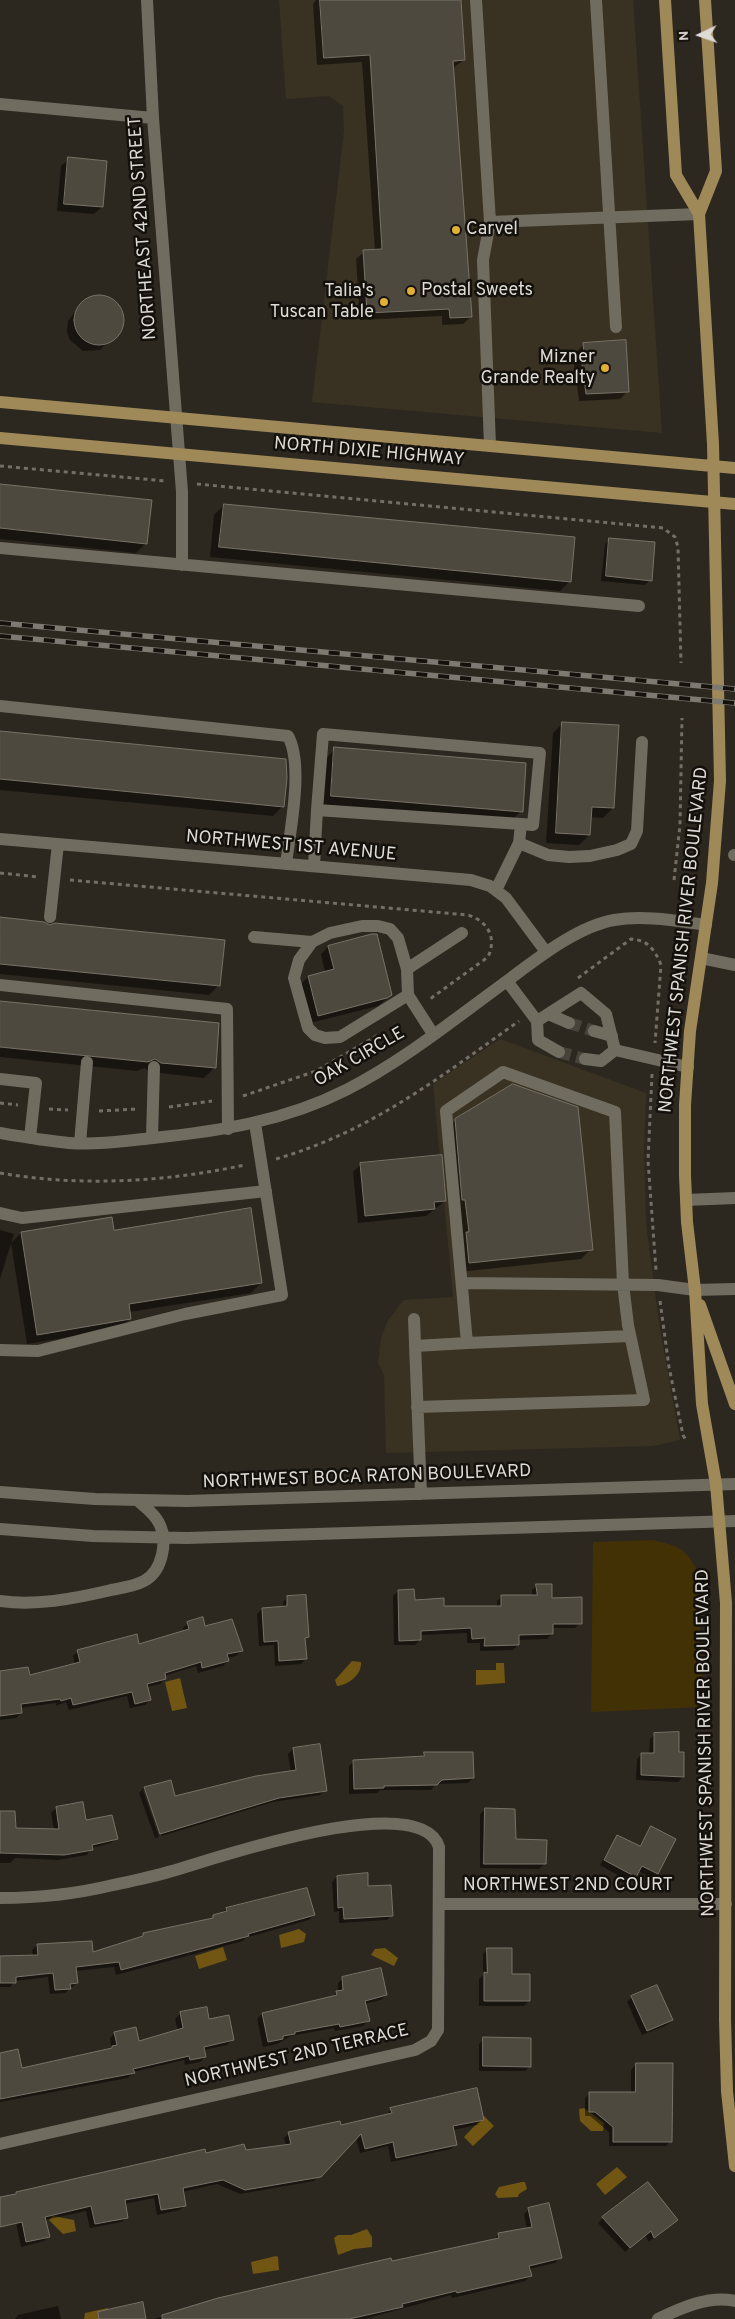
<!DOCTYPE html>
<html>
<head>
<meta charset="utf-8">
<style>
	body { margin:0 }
	#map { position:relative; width:735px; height:2319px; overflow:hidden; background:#2d281f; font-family:Overpass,sans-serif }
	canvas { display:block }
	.north { position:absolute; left:675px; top:10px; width:50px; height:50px; -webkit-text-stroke:4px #14110d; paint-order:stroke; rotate:267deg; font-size:14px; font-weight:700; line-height:20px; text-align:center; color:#dedbd5 }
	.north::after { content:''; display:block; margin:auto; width:18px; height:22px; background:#dedbd5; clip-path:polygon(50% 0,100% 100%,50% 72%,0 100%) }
</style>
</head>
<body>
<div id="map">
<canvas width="735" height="2319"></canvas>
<div class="north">N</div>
</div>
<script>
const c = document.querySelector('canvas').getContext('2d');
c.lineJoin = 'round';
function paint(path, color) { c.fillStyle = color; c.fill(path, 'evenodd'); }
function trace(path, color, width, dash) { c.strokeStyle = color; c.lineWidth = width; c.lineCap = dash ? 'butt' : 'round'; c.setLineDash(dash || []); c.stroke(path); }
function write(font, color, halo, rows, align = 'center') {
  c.font = font + ' Overpass,sans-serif'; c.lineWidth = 5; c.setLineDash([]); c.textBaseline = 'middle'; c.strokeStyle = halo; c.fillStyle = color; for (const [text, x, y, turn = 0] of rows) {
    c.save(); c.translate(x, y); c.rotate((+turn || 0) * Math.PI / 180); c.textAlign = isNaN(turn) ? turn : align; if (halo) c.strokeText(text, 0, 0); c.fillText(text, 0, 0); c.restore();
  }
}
const built = new Path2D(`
	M279,0H633L662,433L312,402L344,131L343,106L329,96L286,99Z
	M500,1039L646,1093L644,1150L646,1224L659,1323L680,1440L653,1446L386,1453L384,1375L378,1363L381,1338L388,1320L404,1300L453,1297L433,1084Z`);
const green = new Path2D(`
	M653,1540C679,1547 683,1546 697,1570L704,1707L591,1712L593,1542Z`);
const water = new Path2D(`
	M352,1661L361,1662C362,1675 348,1685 337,1686L335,1680Z
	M496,1663H504L505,1683L476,1685V1670H496Z
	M180,1678L187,1708L172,1711L165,1682Z
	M299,1929L306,1934L304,1942L281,1948L279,1935Z
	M223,1947L227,1960L199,1969L195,1956Z
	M385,1948L398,1958L394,1966L371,1955L375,1949Z
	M584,2108L604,2123L603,2131H591L580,2121L579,2109Z
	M484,2116L494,2126L473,2146L464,2137Z
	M617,2167L627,2177L605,2195L596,2184Z
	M522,2182H525L527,2189L519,2194L518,2197L498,2198L495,2194L499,2187Z
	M53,2216L74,2220L76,2231L63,2234L49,2220Z
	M367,2229L372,2237V2247L354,2249L338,2255L334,2238L338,2235H351Z
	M276,2256L278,2257L279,2270L253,2274L251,2262Z
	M108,2308L110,2319H84L85,2313Z`);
const shadow = new Path2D(`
	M316,0H460L464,60L453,68L471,317L463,324L442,325V316L360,320L356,259L364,252L375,251L362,62L317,65L313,4ZM457,59V62L447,63Z
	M69,159L102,207L94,214L57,211L61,166Z
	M99,296L109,298L121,311V329L100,350L83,351L70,340L67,332L68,321L81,304L89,298Z
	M584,344L628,391L620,399L579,401L574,364L577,362L576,352Z
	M0,486L146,543L136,553L0,539Z
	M224,505L570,581L560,591L210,557L214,515Z
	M610,539L650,580L645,585L601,581L605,544Z
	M563,723L613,808L603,818L590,817L589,835L579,845L546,843L553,733Z
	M0,733L283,806L273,816L0,790Z
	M335,749L521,811L511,821L321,806L325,759Z
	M0,919L219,985L209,995L0,974Z
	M328,947L391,995L378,1006L310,1023L301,984L308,977L325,972L321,954Z
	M0,1002L214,1068L204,1078L151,1072L144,1068L137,1071L0,1057Z
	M456,1120L591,1249L581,1259L459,1272L445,1131Z
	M361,1164L445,1201L426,1216L358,1223L353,1172Z
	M0,1230L14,1234L0,1279Z
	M113,1231L261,1283L251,1293L129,1312L130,1319L120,1329L27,1344L11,1243L21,1233Z
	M537,1586L580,1623L575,1628H552V1634L547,1639L518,1640V1645L513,1650L480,1651V1643H467V1633L420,1635V1640L415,1645H394L393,1596L398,1591L413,1601L443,1608L497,1607V1601L502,1596H532V1590Z
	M288,1597L308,1637L304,1640L306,1659L301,1664L275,1666L274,1645L259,1646L257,1614L262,1609L283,1608V1602Z
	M188,1623L204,1628L241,1651L236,1656L227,1658L228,1661L223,1666L198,1673L196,1666L164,1676L165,1679L160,1684L146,1687L150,1700L145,1705L130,1708L127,1696L69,1710L66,1702L56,1706V1703L20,1708L21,1713L16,1718L0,1720V1672L29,1677L75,1664L73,1656L78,1651L138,1646L184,1632L183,1628Z
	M655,1734L678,1753L683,1777L678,1782L636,1780L637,1759L642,1754H649L650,1739Z
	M293,1749L325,1790L320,1795L273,1802L162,1836L146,1790H143L159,1837L155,1838L139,1793L144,1788L170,1781L174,1797L291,1772L288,1754Z
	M425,1753L473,1778L468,1783L436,1784L431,1790H380L377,1793L349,1794V1766L354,1761L420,1758Z
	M56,1808L116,1838L111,1843L91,1848L87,1855L58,1860L15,1858L10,1863H0V1813L15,1830H54L51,1813Z
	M485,1809L514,1841L544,1864L539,1869L480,1868V1814Z
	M651,1828L657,1873L652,1878L638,1871L630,1882L600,1865L617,1837L638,1847Z
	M337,1877L367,1887L392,1915L387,1920L339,1923V1911L334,1912L332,1882Z
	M226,1909L314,1915L309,1920L245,1938L243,1941L116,1975L114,1967L75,1971L77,1983L65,1993L50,1994L48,1977L15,1981L10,1987H0V1958L33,1957L32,1950L37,1945L91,1942L92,1953L139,1939L143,1935L210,1920Z
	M488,1949L529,2001L524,2006H479V1979L483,1975V1954Z
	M343,1978L386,1995L381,2000L364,2004L368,2021L363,2026L335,2031L334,2028L291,2036L277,2044L263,2047L257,2019L262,2014L331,1997L338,1992V1983Z
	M632,1997L672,2020L667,2025L642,2035L627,2002Z
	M180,2014L208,2021L232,2040L227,2045L204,2050L205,2057L200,2062L185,2065L184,2060L133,2072L128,2078L0,2102V2055L21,2070L108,2051L111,2047L110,2038L115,2033L138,2042L178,2031L175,2019Z
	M484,2039L530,2066L525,2071H479V2044Z
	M636,2064L671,2141L666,2146H609V2132L590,2116H585V2098L590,2093L631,2094V2070Z
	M391,2109L482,2120L477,2125L453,2130L456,2144L451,2149L391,2162L388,2146L360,2153L356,2137L314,2181L240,2194L217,2184L182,2192L185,2205L180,2210L157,2215L154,2198L124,2204L127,2217L122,2222L90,2228L86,2211L45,2220L48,2236L44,2241L21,2247L11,2198L16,2193L205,2154L286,2146L284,2138L289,2133L340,2127L386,2116Z
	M529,2209L560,2258L555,2263L529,2269L530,2276L525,2281L452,2298L451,2295L365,2319H154L218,2299L494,2240L499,2234L527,2229L524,2214Z
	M603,2218L676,2220L649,2242L645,2235L625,2252L598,2223Z
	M58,2306L61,2319H15L18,2315Z`);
const building = new Path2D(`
	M320,0H461L465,60L453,61L472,317L450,318L449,309L367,313L363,250L382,249L370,55L324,58Z
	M68,157L107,161L103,207L64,204Z
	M74 320a25 25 0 1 1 50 0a25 25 0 1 1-50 0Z
	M626,340L629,392L586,394L581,356H584L583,343Z
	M0,484L152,500L147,544L0,528Z
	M224,504L575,537L571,582L219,547Z
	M609,538L655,542L652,581L606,576Z
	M562,722L619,725L614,808L592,807L590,835L556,833Z
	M0,731L286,759L287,778L284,807L0,779Z
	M334,747L526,763L523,812L331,796Z
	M0,917L44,922L50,925L55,923L225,940L220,986L0,964Z
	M372,934H377L392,995L387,998L318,1016L308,976L334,969L328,946Z
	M0,1001L219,1023L216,1068L161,1063L155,1059L148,1062L0,1047Z
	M513,1084L578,1107L593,1250L469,1263L466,1232H469L465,1200H462L455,1119Z
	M442,1155L446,1201L434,1202L435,1209L365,1216L360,1163Z
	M251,1208L262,1283L129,1304L131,1319L37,1335L21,1232L112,1217L114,1230Z
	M536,1584H552V1598L582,1597V1624H553V1634L519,1635V1645L484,1646L485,1638L472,1639L471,1628L421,1631V1640L399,1641L398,1590L414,1589L415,1600L444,1598V1606H501V1595H537Z
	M306,1595L309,1637L305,1638L307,1659L279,1661L278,1641L264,1642L262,1608L287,1606V1596Z
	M203,1617L205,1626L232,1619L243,1651L227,1654L229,1661L202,1668L201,1662L165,1673L166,1679L147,1684L151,1700L135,1704L132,1692L73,1705L71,1698L61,1701L60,1699L21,1704L22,1713L0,1716V1671L28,1667L30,1675L80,1662L77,1650L137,1634L139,1644L189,1629L187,1622Z
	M679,1732V1752H684V1777L641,1775V1753H654V1733Z
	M320,1744L327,1791L279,1798L160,1834L144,1787L171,1780L175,1796L256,1776L296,1770L293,1748Z
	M424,1752H473L474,1778L442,1780L437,1785L384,1786V1788L354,1789L353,1760L424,1756Z
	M83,1802L86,1820L112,1815L118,1839L92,1845L93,1850L64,1855L0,1853V1811H15L16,1828L59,1829L56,1807Z
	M485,1808L515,1809L516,1839L547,1840L546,1864H484Z
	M651,1826L676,1839L658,1874L642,1866L636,1877L604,1860L617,1835L640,1846Z
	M368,1873V1886L391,1885L393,1916L344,1919L343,1907L338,1908L337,1876Z
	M307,1888L315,1915L248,1934L249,1936L121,1970L119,1962L76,1967L78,1983L70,1984L71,1989L55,1990L53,1973L16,1977V1983H0V1956L38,1955L37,1944L92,1941L93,1952L143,1936V1933L213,1918V1915L227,1911L226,1908Z
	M487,1948H512V1974H530V2001H484V1972L487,1973Z
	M381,1968L387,1995L365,2001L370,2021L340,2027L339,2024L295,2032V2034L283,2036V2039L268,2042L262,2013L337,1995L336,1991L343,1990L342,1977Z
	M657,1985L673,2020L647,2031L631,1996Z
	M207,2007L209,2019L229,2015L234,2040L204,2047L206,2057L190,2060L189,2056L133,2069L135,2073L0,2099V2053L18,2049L22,2068L112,2048V2046L117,2045L114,2032L136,2027L139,2041L183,2028L180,2012Z
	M483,2037L531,2038V2067L483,2066Z
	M636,2063H673L672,2142H613V2127L595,2112H589V2092H635Z
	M477,2088L484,2120L453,2126L457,2145L396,2158L393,2142L365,2149L361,2134L321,2177L245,2190L223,2180L183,2188L186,2206L161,2210L158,2194L125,2200L128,2218L95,2224L91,2206L45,2217L50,2237L26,2242L22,2222L0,2227V2197L16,2194V2192L205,2149L206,2153L244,2144L246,2150L291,2144L288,2132L340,2121L341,2125L392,2113L390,2108Z
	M648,2182L678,2220L654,2238L651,2231L630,2248L602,2217Z
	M549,2203L562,2258L529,2266L532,2276L457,2293L456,2291L402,2304L403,2307L349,2319H162V2315L218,2298L391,2258L392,2261L499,2238L498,2233L532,2227L528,2208Z
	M143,2302L146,2319H99L98,2312Z`);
const minorTunnel = new Path2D(`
	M569,1023L594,1031
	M559,1052L585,1059`);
const path = new Path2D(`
	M0,466L166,481
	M197,484L663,528L675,537L678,547L681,663
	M0,873L39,877
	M70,880L468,915C488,921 497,938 488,957L430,999
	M674,880L680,825L682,718
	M578,978L631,939C648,940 655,950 661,965L655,1043
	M652,1074L648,1161L656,1270
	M243,1096L316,1071L378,1035
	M0,1103L18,1105
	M169,1107L212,1101
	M49,1109L68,1110
	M99,1111L138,1109
	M276,1159C370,1132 440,1077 519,1021
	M0,1173C81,1187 165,1182 245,1165
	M660,1301L669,1367L683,1435L687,1442`);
const minor = new Path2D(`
	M147,0L153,118L182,492V565
	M476,0L490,222L483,260L490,446
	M596,0L616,327
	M0,104L153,118
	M490,222L699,214
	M0,548L639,606
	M0,706L288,736C304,765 290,830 286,864
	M317,810L323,734L540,753L533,825L521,824
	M0,839L471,880L490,886L506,898L546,952
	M519,843L548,855L569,857L590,856L617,850L631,844L637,831L642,742
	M734,855H735
	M314,866L317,810L521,824L519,843L496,890
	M50,917L58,844
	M254,937L312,942
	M701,958L735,965
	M407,969L462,933
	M507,981L537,1021L581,993L606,1014L615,1050L688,1067
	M0,985L227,1009L228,1129
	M408,995L340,1037L325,1038L315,1035L308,1028L294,978L299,960L312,942L330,933L362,926H378L390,929L398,938L407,969L408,995L433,1034
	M548,1014L569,1023
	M537,1021L538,1040L559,1052
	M594,1031L612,1036
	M585,1059L601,1061L615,1050
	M0,1079L36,1083L30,1138
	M0,1133C23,1137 46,1141 69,1143C97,1145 125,1141 153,1138C220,1131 285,1121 346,1090C405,1060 457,1017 511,978C539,957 579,926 614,920C645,915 676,921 706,925
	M152,1138L154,1067
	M80,1143L87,1062
	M686,1200L735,1198
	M0,1213L22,1218L266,1191
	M462,1283L658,1285L695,1290L735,1289
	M414,1319L421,1494
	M467,1343L630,1336
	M415,1346L467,1343L446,1111L503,1072L615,1112L623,1284L628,1325L644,1400L417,1407
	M0,1350L38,1351L185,1314L282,1295L255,1123
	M0,1492L95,1499L187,1501L735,1484
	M0,1529L93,1536L187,1538L735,1521
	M0,1601C36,1606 72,1599 107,1591C119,1588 133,1587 144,1581C163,1571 168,1540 159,1523C154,1513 145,1507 137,1500
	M0,1898C38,1898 76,1894 113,1885C132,1881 152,1877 172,1871C214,1859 421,1787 439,1847L438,2030L431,2041L415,2050L0,2144
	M440,1904H726
	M658,2319C681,2308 709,2295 735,2301`);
const major = new Path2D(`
	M665,0L676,175L699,214
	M705,0L716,171L699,214L713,444L720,781L712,883L690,1031L685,1105V1175L687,1222L695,1290L702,1404L716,1484L726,1603L725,2019L727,2091L735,2166
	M0,402L735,468
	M0,438L735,504
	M700,1305L735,1404`);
const rail = new Path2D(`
	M0,623L735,689
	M0,636L735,703`);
const markers = [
	[456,230,5,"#e1af34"],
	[411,291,5,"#e1af34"],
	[384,302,5,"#e1af34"],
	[605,368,5,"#e1af34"]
];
const streetNames = [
	["NORTHEAST 42ND STREET",144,228,-94],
	["NORTH DIXIE HIGHWAY",369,453,5],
	["NORTHWEST 1ST AVENUE",291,847,5],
	["NORTHWEST SPANISH RIVER BOULEVARD",685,940,-84],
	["OAK CIRCLE",360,1058,-30],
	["NORTHWEST BOCA RATON BOULEVARD",367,1478,-2],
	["NORTHWEST SPANISH RIVER BOULEVARD",707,1743,-91],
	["NORTHWEST 2ND COURT",568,1886],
	["NORTHWEST 2ND TERRACE",297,2057,-13]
];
const poiNames = [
	["Carvel",466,230],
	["Postal Sweets",421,291],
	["Talia's",374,292,"right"],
	["Tuscan Table",374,313,"right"],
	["Mizner",595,358,"right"],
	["Grande Realty",595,379,"right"]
];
paint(built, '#393222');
paint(green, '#423104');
paint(water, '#705612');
paint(shadow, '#0007');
paint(building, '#4e493e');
trace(building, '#787267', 1);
trace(minorTunnel, '#48433a', 12, [12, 6]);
trace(path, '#736f67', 3, [4, 4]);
trace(minor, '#716c60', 12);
trace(major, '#9f8959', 12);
trace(rail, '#7e7a72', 5.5);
trace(rail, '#14110d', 4, [11]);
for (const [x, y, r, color] of markers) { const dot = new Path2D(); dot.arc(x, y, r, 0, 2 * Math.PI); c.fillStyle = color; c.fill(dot); trace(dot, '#14110d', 2); }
write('18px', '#dedbd5', '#14110d', streetNames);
write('18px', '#dedbd5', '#14110d', poiNames, 'left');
</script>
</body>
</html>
